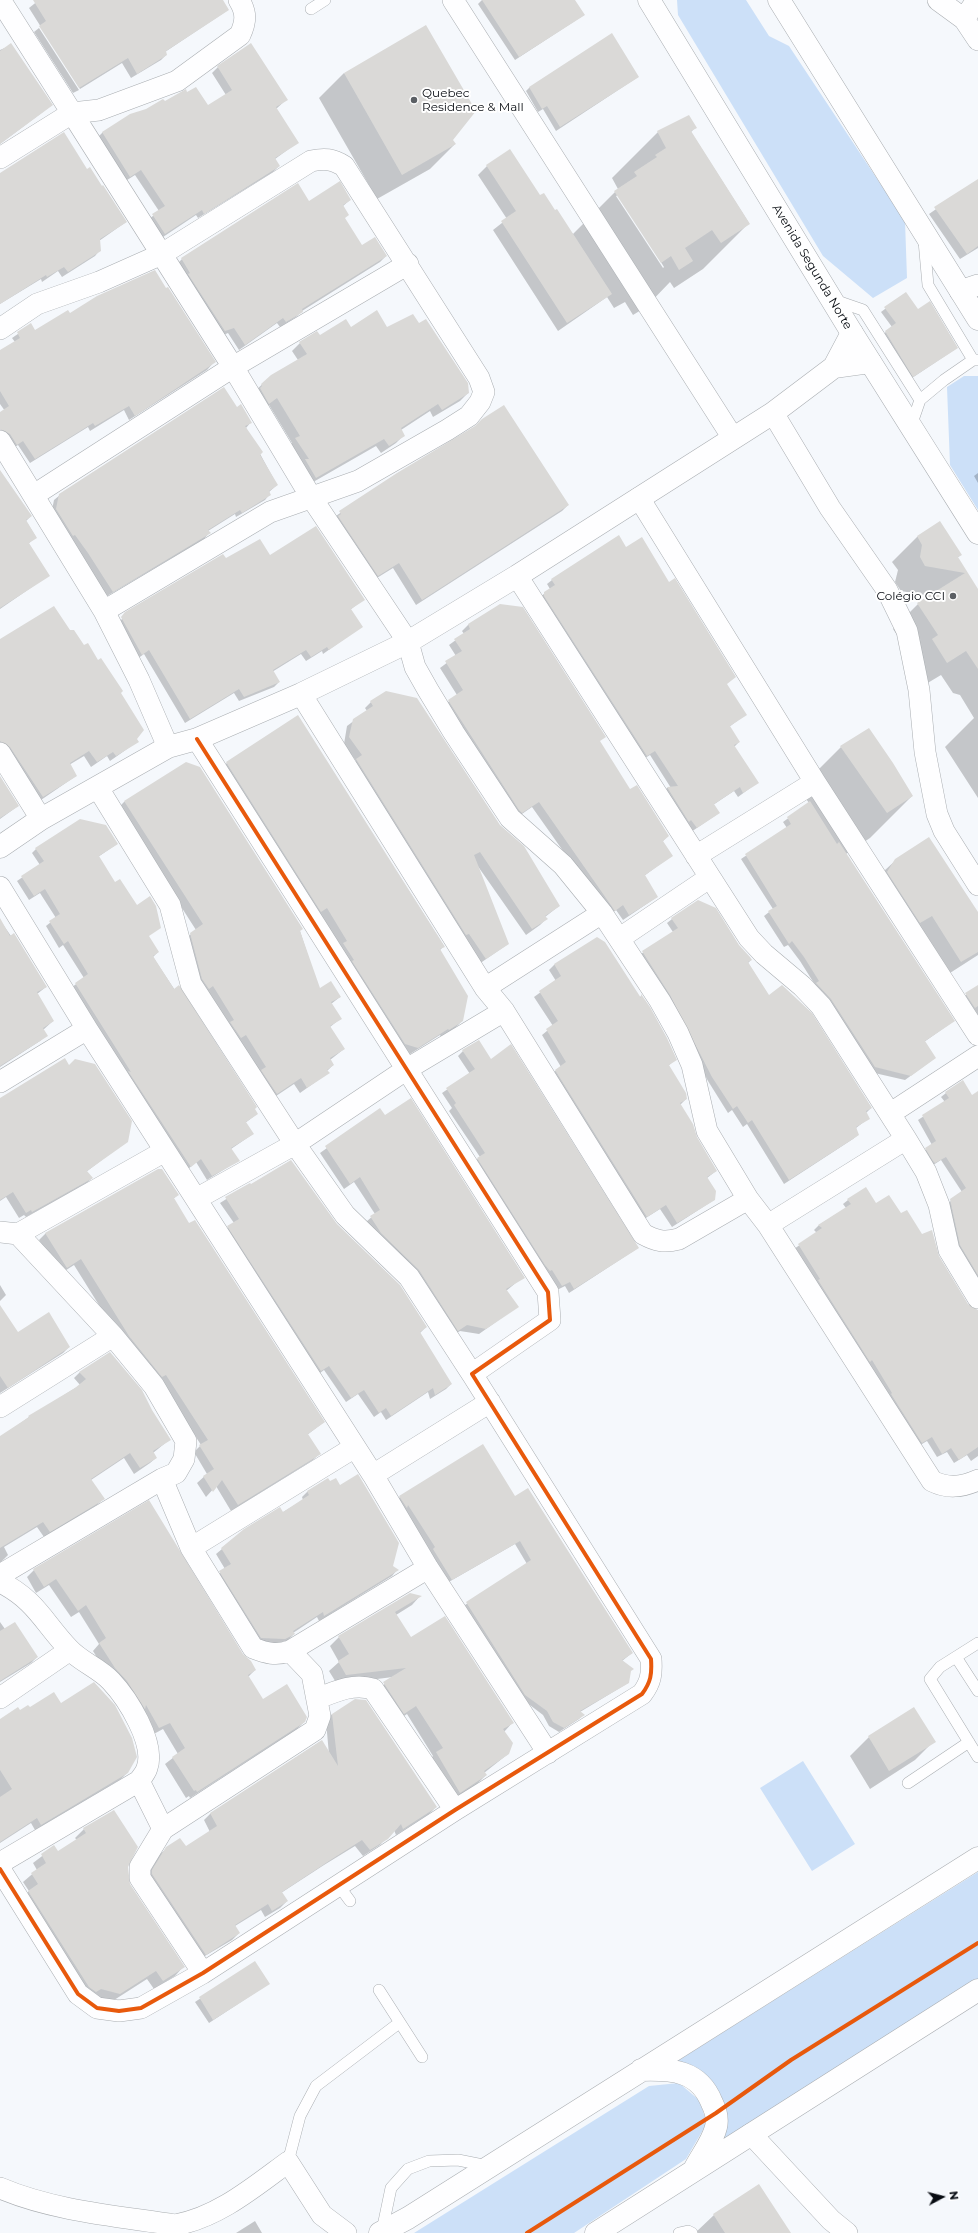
<!DOCTYPE html>
<html>
<head>
<meta charset="utf-8">
<style>
	body { margin:0 }
	#map { position:relative; width:978px; height:2233px; overflow:hidden; background:#f5f8fc; font-family:Montserrat,sans-serif }
	canvas { display:block }
	.north { position:absolute; left:922px; top:2177px; width:40px; height:40px; -webkit-text-stroke:3px #fff; paint-order:stroke; rotate:83deg; font-size:11px; font-weight:700; line-height:16px; text-align:center; color:#080c12 }
	.north::after { content:''; display:block; margin:auto; width:14px; height:18px; background:#080c12; clip-path:polygon(50% 0,100% 100%,50% 72%,0 100%) }
</style>
</head>
<body>
<div id="map">
<canvas width="978" height="2233"></canvas>
<div class="north">N</div>
</div>
<script>
const c = document.querySelector('canvas').getContext('2d');
c.lineJoin = 'round';
function paint(path, color) { c.fillStyle = color; c.fill(path, 'evenodd'); }
function trace(path, color, width, dash) { c.strokeStyle = color; c.lineWidth = width; c.lineCap = dash ? 'butt' : 'round'; c.setLineDash(dash || []); c.stroke(path); }
function write(font, color, halo, rows, align = 'center') {
  c.font = font + ' Montserrat,sans-serif'; c.lineWidth = 4; c.setLineDash([]); c.textBaseline = 'middle'; c.strokeStyle = halo; c.fillStyle = color; for (const [text, x, y, turn = 0] of rows) {
    c.save(); c.translate(x, y); c.rotate((+turn || 0) * Math.PI / 180); c.textAlign = isNaN(turn) ? turn : align; if (halo) c.strokeText(text, 0, 0); c.fillText(text, 0, 0); c.restore();
  }
}
const green = new Path2D(`
	M677,0H746L769,36L789,46L905,221L907,278L873,298L823,256L678,15Z
	M964,376H978V510L950,465L947,387Z
	M803,1761L855,1844L812,1871L760,1788Z
	M978,1872V1981L718,2145L723,2122L671,2065Z
	M679,2083L699,2100L707,2123L686,2159L574,2233H414L649,2086Z`);
const shadow = new Path2D(`
	M39,0H222L228,10L165,52L166,55L161,60L131,78L122,63L80,89L29,8Z
	M482,0H574L584,15L515,60L478,4Z
	M39,28L79,90L73,93L34,32Z
	M11,45L52,105L0,144V50Z
	M218,67L286,100L276,109L297,143L275,159L279,166L273,172L198,218L196,215L160,239L148,220L159,211L135,175L124,182L97,138L103,132L146,110L187,94L207,107L226,95L212,73Z
	M344,73L451,140L455,144L430,169L377,199L319,98Z
	M638,77L556,131L543,109L538,112L526,91L530,87Z
	M696,127L691,132L749,223L703,269L674,288L670,282L646,307L633,315L625,302L614,308L607,297L558,331L493,230L507,219L478,175L487,166L510,151L540,197L573,234L618,189L612,178L658,132ZM618,195L664,267L663,268L616,196Z
	M87,170L126,222L99,241L100,250L95,256L62,277L58,271L42,282L41,279L0,304V174Z
	M978,180V248L960,259L929,214Z
	M297,185L308,202L350,200L343,206L344,219L362,246L386,256L380,262L302,311L296,317L280,327L277,323L239,350L228,333L219,337L176,265L182,259Z
	M906,293L917,311L957,348L909,380L881,336L892,327L881,312Z
	M70,314L214,362L207,370L129,420L124,410L90,431L88,427L30,463L18,445L13,448L0,429V413L5,411L0,404V352L15,342L12,338L31,325L34,331Z
	M351,328H387L468,393L460,401L433,417L430,411L401,430L404,435L396,443L381,453L376,446L308,485L288,447L292,443L269,405L261,411L253,393L271,376L298,360L292,351L300,343Z
	M237,409L251,422L246,428L277,485L269,492L270,494L265,500L236,517L235,514L208,531L209,533L204,539L107,596L51,515L54,500L60,495Z
	M0,472L31,516L26,521L36,537L28,544L48,576L0,609Z
	M978,473V483L974,476Z
	M397,474L568,505L562,511L416,605L393,568L372,581L333,518Z
	M940,523L961,555L957,558L978,591V798L945,747L974,718L960,695L953,693L941,675L921,687L913,659L893,629L918,604L930,596L901,591L895,582L898,570L892,562L917,537Z
	M626,548L726,684L745,715L729,727L739,742L734,747L757,783L738,797L734,791L713,805L719,813L691,832L662,793L667,788H671L650,755L642,760L539,598L550,589L547,584L552,580Z
	M223,555L226,559L269,556L364,599L350,610L361,627L323,654L322,651L306,661L301,654L272,672L279,682L274,687L239,701L234,693L185,723L144,654L137,659L116,623Z
	M500,605L599,742L629,791L668,836L662,842L671,856L644,876L657,897L623,920L616,910L609,916L532,807L516,818L443,706L457,695L440,668L456,656L449,645L464,634L462,631L468,625Z
	M70,631L120,693L137,742L110,761L107,756L91,767L84,756L69,765L76,776L38,802L0,744V640Z
	M371,702L499,825L559,906L545,917L546,919L540,925L526,935L477,865L508,944L479,964L351,766L356,761L344,744L347,726L367,711L365,708Z
	M298,717L444,946L439,951L462,1021L455,1028L441,1037L440,1035L410,1054L398,1051L219,770L227,763Z
	M841,747L912,796L870,838L846,854L954,1021L924,1042L935,1058L905,1080L870,1072L800,961L788,945L784,947L764,916L773,909L741,859L787,828L783,822L809,803L799,789Z
	M186,763L300,931L319,989L340,997L331,1004L340,1019L330,1027L344,1049L330,1060L333,1065L327,1071L328,1073L300,1093L294,1084L270,1100L202,995L184,940L196,930L118,808L124,802Z
	M0,778L18,806L0,819Z
	M117,844L98,857L114,884L160,927L148,936L158,952L153,957L257,1114L245,1123L253,1134L231,1149L233,1164L207,1180L196,1162L186,1171L71,988L84,978L63,945L59,948L46,926L56,918L40,893L29,900L17,881L40,865L32,853L36,849Z
	M896,860L978,913V955L950,973L884,871Z
	M672,919L738,945L751,960L748,963L769,996L871,1108L866,1113L869,1118L856,1128L858,1135L853,1139L784,1184L747,1124L743,1127L732,1110L728,1113L708,1081L666,1000L638,956L673,932L667,923Z
	M0,920L46,987L37,994L53,1021L43,1030L46,1036L40,1041L0,1067Z
	M597,938L639,998L641,996L649,1008L675,1060L668,1066L686,1099L680,1105L696,1138L716,1171L707,1178L714,1200L672,1227L660,1209L641,1221L550,1075L561,1067L542,1035L553,1026L534,997L556,981L549,970L554,965Z
	M978,986V1018L962,998Z
	M463,1051L491,1060L638,1248L569,1293L565,1286L557,1290L473,1163L480,1157L449,1111L452,1108L442,1093L470,1074L458,1056Z
	M978,1092V1286L956,1250L946,1205L962,1192L941,1160L930,1167L921,1153L932,1145L918,1120L945,1102L941,1097L946,1093L972,1096Z
	M0,1099L127,1141L86,1172L92,1178L86,1184L26,1217L24,1215L19,1218L6,1197L0,1201Z
	M380,1110L523,1277L506,1291L517,1307L479,1334L460,1331L452,1336L366,1222L375,1214L354,1182L344,1189L320,1153Z
	M250,1184L336,1224L426,1327L420,1333L451,1384L446,1389L430,1399L428,1392L386,1420L381,1412L374,1417L358,1394L346,1402L324,1370L316,1376L223,1231L234,1223L220,1203Z
	M178,1195L173,1199L189,1224L324,1422L307,1435L320,1453L313,1460L231,1511L216,1486L206,1497L197,1483L207,1474L194,1452L201,1445L160,1380L122,1342L74,1265L60,1274L39,1240L46,1233Z
	M848,1200L876,1205L901,1215L938,1256L967,1305L978,1311V1456L971,1461L967,1455L954,1463L947,1452L937,1457L927,1441L917,1447L794,1249L817,1233L814,1230L819,1225L846,1208L843,1204Z
	M0,1285L6,1295L0,1301Z
	M0,1307L18,1333L69,1347L63,1353L0,1393Z
	M80,1372L151,1411L169,1440L153,1453L156,1458L150,1463L134,1474L124,1458L91,1480L103,1499L97,1505L44,1537L37,1527L4,1547L8,1555L0,1563V1438L29,1417L80,1385L74,1378Z
	M328,1479L392,1567L397,1570L392,1576L319,1621L317,1617L293,1633L294,1634L288,1640L278,1644H255L214,1578L225,1569L216,1554L222,1549L303,1500L302,1497L307,1492Z
	M400,1497L514,1498L632,1653L622,1661L630,1672L628,1683L580,1712L583,1715L579,1719L559,1732L549,1726L543,1715L522,1699L462,1607L527,1564L515,1544L447,1583L430,1554L431,1552L404,1510L396,1501Z
	M149,1502L242,1655L255,1670L248,1677L263,1701L304,1722L297,1729L190,1798L189,1796L186,1798L165,1764L178,1754L163,1729L152,1735L108,1675L93,1651L99,1644L79,1612L71,1617L49,1585L36,1593L27,1577L34,1570Z
	M420,1596L412,1605L396,1615L411,1638L513,1722L504,1732L508,1754L484,1773L486,1775L477,1784L451,1801L427,1762L433,1756L407,1714L395,1722L375,1692L393,1677L337,1684L329,1671L339,1662L330,1646L339,1637Z
	M0,1622L5,1629L37,1657L31,1663L0,1682Z
	M61,1704L127,1773L121,1779L35,1830L31,1823L0,1843V1720L29,1709Z
	M332,1714L436,1807L429,1814L396,1835L394,1830L380,1845L363,1856L355,1846L324,1865L281,1893L287,1901L280,1908L265,1917L261,1910L235,1926L239,1933L232,1940L198,1960L146,1878L159,1855L167,1848H185L210,1832L204,1820L210,1814L321,1741L329,1755L326,1721Z
	M869,1737L934,1741L915,1760L870,1789L850,1756Z
	M84,1829L127,1866L129,1885L183,1967L175,1976L154,1989L147,1979L111,2002L91,1998L20,1900L29,1891L23,1882L37,1870L33,1863L54,1847L57,1853L77,1840L75,1838Z
	M255,1962L264,1987L209,2023L195,2002Z
	M714,2215L789,2233H695Z
	M255,2221L262,2233H236Z`);
const building = new Path2D(`
	M33,0H223L229,10L166,51L167,55L137,74L128,58L79,88L39,26L46,21Z
	M482,0H575L585,15L519,57Z
	M426,25L476,111L453,140L456,144L402,175L344,73Z
	M612,33L639,77L560,127L547,106L542,109L529,87Z
	M11,43L53,105L0,144V51Z
	M251,43L288,100L276,107L299,143L275,158L280,166L204,214L202,210L165,234L152,214L165,206L141,170L130,177L102,132L130,114L146,109L163,99L165,101L186,89L187,92L196,87L208,105L232,90L217,66Z
	M689,115L697,128L691,131L750,224L721,243L712,230L685,248L693,261L679,270L671,256L661,263L614,191L637,176L634,172L657,157L655,155L666,148L657,131Z
	M64,132L87,169L90,167L102,186L103,185L127,222L100,239L101,251L68,272L64,267L47,277L46,275L0,304V173Z
	M510,149L540,195L544,193L555,210L557,209L612,294L567,323L501,221L516,211L486,165Z
	M978,179V246L967,254L934,207Z
	M340,181L351,200L343,205L349,215L345,218L362,245L375,237L387,256L302,309L303,312L286,322L283,318L245,345L234,328L225,331L188,274L190,273L181,258L298,183L309,201Z
	M155,270L166,288L168,287L216,362L135,416L129,406L95,426L93,423L35,459L23,441L17,445L10,434L0,429V412L9,406L0,391V350L20,338L17,332L31,323L35,330L68,310L70,313L97,296Z
	M906,292L918,309L930,301L958,348L913,377L885,331L896,323L884,307Z
	M377,310L387,327L413,314L419,323L426,319L468,383L469,393L442,410L438,404L401,428L405,436L389,446L384,439L316,478L305,459H309L295,438L300,436L277,398L269,404L260,388L262,386L261,384L271,375L307,354L299,342L317,331L320,335L346,319L351,327Z
	M224,387L237,407L241,404L252,423L245,426L263,452L260,455L278,485L269,491L271,495L242,513L240,510L208,530L211,533L113,592L88,553L75,535L73,536L56,509L59,494Z
	M504,405L569,505L422,600L399,563L378,576L338,516L341,514L339,511L397,473L475,426L482,419Z
	M0,470L32,516L26,520L37,538L29,543L50,576L0,608Z
	M940,521L962,555L958,557L978,589V669L966,651L947,663L932,639L938,635L917,603L965,573L925,566L920,557L922,545L917,536Z
	M316,526L365,600L351,609L363,627L329,650L327,647L311,657L306,650L273,670L280,682L244,697L239,689L190,719L149,650L142,655L121,617L125,612L223,554L226,558L260,539L270,555Z
	M619,535L626,547L642,537L669,582L675,578L736,677L727,684L747,715L730,726L740,742L734,745L759,783L743,793L740,787L714,804L720,813L697,828L691,820L689,822L667,787L678,786L655,751L647,756L544,596V592L555,585L551,579Z
	M500,604L523,607L606,737L600,741L630,789L637,785L669,836L663,841L673,856L645,875L658,897L629,915L623,905L615,911L539,802L522,813L519,810L448,700L463,690L445,661L462,651L454,639L470,629L468,624Z
	M54,606L70,630H74L84,645L88,643L98,660L101,658L123,691L121,693L144,730L137,739L139,742L116,756L113,752L97,762L89,751L70,763L77,776L43,797L10,747L0,741V639Z
	M386,691L417,698L500,825L524,846L560,906L545,916L548,919L532,929L480,852L474,855L509,944L486,959L469,934L466,935L356,759L362,755L349,737L353,719L373,706L370,701Z
	M298,715L445,947L440,949L468,996L463,1021L449,1030L448,1029L418,1048L405,1044L352,961L354,960L343,943L347,941L327,908L321,912L226,762Z
	M869,728L893,763L913,796L887,813L840,746Z
	M186,762L200,767L303,929L300,931L320,988L331,981L341,997L331,1002L342,1019L330,1026L345,1049L330,1058L334,1065L327,1070L330,1073L307,1088L301,1078L277,1094L261,1070L266,1067L246,1035L241,1038L230,1022L234,1020L213,986L209,989L202,979L190,933L203,924L124,801Z
	M0,776L19,806L0,818Z
	M810,801L837,844L839,842L955,1021L925,1041L936,1058L911,1076L875,1067L831,999L816,983L819,981L804,957L792,941L789,944L768,911L777,906L745,854L791,824L787,817Z
	M80,819L106,825L118,844L99,856L115,882L120,879L137,905L150,896L156,906L161,928L149,936L159,952L153,956L174,989L179,985L257,1107L255,1109L258,1114L246,1122L254,1134L231,1148L240,1161L212,1176L201,1159L191,1167L128,1071L131,1072L75,983L88,974L68,941L64,944L49,921L60,914L45,889L34,896L21,876L44,861L35,848Z
	M929,837L978,912V952L961,962L932,916L920,923L887,872L895,859Z
	M698,900L716,908L739,945L750,957L752,960L748,962L769,995L782,985L812,1013L872,1108L866,1111L870,1119L856,1127L859,1135L789,1180L752,1120L748,1123L737,1106L733,1109L712,1077L670,995L642,951L678,928L671,918Z
	M0,918L10,936L14,933L47,987L37,992L54,1021L43,1028L48,1036L0,1066Z
	M597,937L605,942L641,998V994L650,1007L667,1038L677,1060L669,1065L686,1093L687,1099L680,1103L693,1124L697,1137L717,1171L707,1177L716,1191L715,1200L677,1223L666,1205L647,1217L555,1070L566,1062L546,1029L558,1021L539,991L561,976L554,964Z
	M978,985V1006L975,1008L965,993Z
	M479,1040L491,1059L511,1044L639,1248L574,1289L570,1282L562,1286L552,1270L550,1271L545,1265L477,1158L485,1153L454,1105L456,1103L446,1088L475,1069L462,1050Z
	M65,1058L69,1065L75,1059L95,1064L132,1121L128,1142L87,1171L93,1178L32,1212L31,1210L26,1213L13,1192L0,1200V1098Z
	M963,1080L972,1095L978,1091V1275L960,1245L950,1199L966,1188L946,1157L935,1163L933,1161L925,1148L936,1141L922,1115L949,1098L945,1092Z
	M411,1098L525,1278L506,1289L519,1307L486,1329L467,1325L458,1331L419,1270L381,1233L370,1216L380,1210L360,1177L350,1184L325,1146L380,1108L385,1115Z
	M291,1160L337,1224L400,1285L427,1327L420,1332L452,1384L435,1395L433,1388L391,1416L386,1408L379,1413L364,1390L351,1398L329,1366L321,1371L227,1226L239,1219L225,1197L250,1183L251,1184Z
	M158,1169H162L179,1195L174,1198L189,1223L195,1220L325,1422L308,1434L321,1454L238,1505L222,1480L213,1492L203,1476L214,1469L199,1445L208,1440L166,1375L162,1377L129,1336L81,1259L67,1268L45,1233Z
	M866,1187L876,1203L889,1195L901,1213L907,1210L922,1234L932,1230L939,1256L968,1304L978,1310V1447L959,1460L951,1448L942,1454L932,1437L922,1443L891,1394L892,1393L872,1360L870,1362L818,1280L820,1279L798,1244L822,1228L818,1225L851,1204L847,1199Z
	M0,1305L18,1332L49,1312L70,1347L8,1388L0,1376Z
	M110,1352L142,1390L152,1410L171,1440L153,1451L157,1458L140,1468L130,1453L91,1479L105,1499L50,1532L43,1522L0,1548V1436L29,1417L28,1416L75,1388L86,1379L79,1372Z
	M483,1444L515,1496L528,1488L633,1653L622,1660L634,1669L631,1671L629,1683L580,1711L585,1715L564,1728L553,1722L547,1711L525,1695L466,1602L531,1560L520,1541L452,1580L433,1549L435,1547L408,1505L407,1508L399,1496Z
	M358,1474L399,1543L393,1566L399,1570L324,1616L323,1612L293,1631L295,1634L285,1639L261,1638L219,1571L231,1564L221,1548L244,1529L280,1507L283,1512L309,1495L307,1491L328,1478L330,1481L336,1478L340,1485Z
	M149,1500L243,1654L251,1661L256,1670L248,1675L263,1699L287,1684L307,1717L305,1722L197,1792L196,1790L194,1791L172,1757L185,1748L170,1723L159,1728L146,1705L145,1709L127,1681L115,1668L99,1643L106,1638L86,1605L78,1611L56,1579L44,1587L33,1569Z
	M410,1593L422,1596L395,1612L411,1637L445,1616L514,1723L503,1729L513,1743L509,1754L484,1771L487,1775L460,1793L436,1752L443,1748L416,1706L404,1714L383,1682L406,1668L346,1675L338,1661L349,1654L338,1636Z
	M15,1622L38,1657L0,1681V1631Z
	M94,1682L115,1705L132,1738L137,1757L128,1773L41,1825L37,1818L0,1842V1797L12,1789L0,1770V1719L18,1707L20,1710L28,1705L30,1707L54,1692L61,1703Z
	M355,1699L366,1700L437,1807L403,1829L401,1824L388,1839L370,1850L362,1840L332,1859L282,1892L288,1901L272,1911L268,1904L235,1925L240,1933L206,1955L152,1874V1870L166,1847L180,1838L186,1846L217,1826L210,1813L322,1740L338,1766L332,1714Z
	M914,1707L936,1742L889,1771L868,1736Z
	M114,1810L138,1847L128,1867L130,1884L185,1967L163,1981L156,1971L120,1994L101,1989L96,1992L89,1987L28,1891L38,1884L31,1873L46,1863L41,1854L54,1845L58,1851L86,1833L83,1828Z
	M255,1961L270,1984L213,2020L199,1997Z
	M759,2184L791,2233H725L713,2214Z`);
const service = new Path2D(`
	M311,9L325,0
	M924,241L928,285L973,360
	M834,300L863,310L920,400
	M911,426L920,400L944,380L973,360H978
	M978,1643L940,1667L930,1679L978,1757
	M956,1657L978,1691
	M908,1783L969,1742
	M339,1886L350,1901
	M379,1990L422,2057
	M288,2162L300,2116L316,2086L399,2023
	M382,2231L391,2188L408,2169L429,2161L458,2160L488,2166
	M679,2233L688,2231L692,2233`);
const minor = new Path2D(`
	M239,0C247,13 246,22 240,35L177,81L99,110L72,113L233,367L311,497L408,642L415,667L428,690L454,733L510,818L563,865L602,913L660,1001L678,1033L692,1065L707,1131L748,1199L768,1225L932,1481C948,1489 962,1487 978,1480
	M453,0L733,438
	M938,0L964,19L978,40
	M964,19L977,0
	M0,158L72,113L4,6
	M960,291L978,285
	M0,329L37,304L99,282L162,254L311,161C325,158 332,159 344,166L479,378L484,392L480,402L469,416L447,430L358,481L270,512L104,611
	M773,413L830,508L887,590L907,631L919,690L925,752L937,814L944,831L978,885
	M0,441L104,611L139,680L168,747
	M34,495L233,367L408,264
	M639,498L815,782L978,1035
	M517,576L749,938L764,954L802,986L821,1006L906,1139
	M301,694L485,988L504,1011L643,1234C656,1241 664,1243 679,1239L748,1199
	M0,753L41,819
	M98,788L170,905L191,984L295,1144L345,1215L409,1277L472,1374
	M696,856L815,782
	M0,887L87,1029L373,1475L428,1568L548,1753
	M620,938L709,878
	M485,988L602,913
	M0,1082L87,1029
	M891,1113L978,1056
	M196,1199L295,1144L407,1069L504,1011
	M768,1225L906,1139L926,1172L939,1205L949,1250L978,1298
	M0,1232L18,1234L165,1151
	M113,1336L154,1386L186,1441L184,1459L176,1473L162,1479L191,1548L253,1648C266,1653 276,1656 290,1651L428,1568
	M0,1407L113,1336L18,1234
	M373,1475L490,1402
	M191,1548L355,1447
	M0,1575L162,1479
	M0,1582C36,1600 44,1623 69,1649C81,1662 99,1668 111,1681C127,1698 156,1743 147,1768C146,1772 142,1777 139,1781L163,1829L140,1867V1878L203,1973
	M0,1698L70,1650
	M319,1698C336,1691 354,1683 373,1689L455,1810
	M163,1829L315,1730L320,1716L312,1674L290,1651
	M0,1863L139,1781
	M0,1869L78,1994L97,2008L119,2011L141,2008L203,1973L455,1810L642,1694C651,1682 652,1674 651,1659L472,1374L550,1320L548,1292L197,739
	M751,2134L831,2220L847,2233
	M0,2188C54,2211 117,2216 175,2225C217,2218 254,2187 288,2162L322,2215L346,2233`);
const tertiary = new Path2D(`
	M834,367L870,362
	M0,847L41,819L168,747L197,739L301,694L408,642L517,576L773,413L834,367L852,333`);
const secondary = new Path2D(`
	M649,0L852,333L978,533
	M779,0L978,319`);
const primary = new Path2D(`
	M641,2070C672,2069 699,2070 712,2103C716,2111 718,2119 716,2127C713,2141 701,2156 695,2168
	M380,2233L408,2218L978,1858
	M596,2233L978,1990`);
const cycleway = new Path2D(`
	M0,1869L78,1994L97,2008L119,2011L141,2008L203,1973L455,1810L642,1694C651,1682 652,1674 651,1659L472,1374L550,1320L548,1292L197,739
	M527,2233L716,2113L791,2060L978,1943`);
const markers = [
	[414,100,4,"#5b5f64"],
	[953,596,4,"#5b5f64"]
];
const poiNames = [
	["Quebec",422,93],
	["Residence & Mall",422,107],
	["Colégio CCI",945,596,"right"]
];
const streetNames = [
	["Avenida Segunda Norte",812,267,59]
];
paint(green, '#cce0f8');
paint(shadow, '#0003');
paint(building, '#dad9d7');
trace(service, '#a9adb1', 12);
trace(minor, '#a9adb1', 22);
trace(tertiary, '#a9adb1', 23);
trace(secondary, '#a9adb1', 23);
trace(primary, '#a9adb1', 23);
trace(service, '#fefeff', 11);
trace(minor, '#fefeff', 21);
trace(tertiary, '#fefeff', 22);
trace(secondary, '#fefeff', 22);
trace(primary, '#fefeff', 22);
trace(cycleway, '#e8590c', 4);
for (const [x, y, r, color] of markers) { const dot = new Path2D(); dot.arc(x, y, r, 0, 2 * Math.PI); c.fillStyle = color; c.fill(dot); trace(dot, '#fff', 1.5); }
write('12px', '#080c12', '#fff', poiNames, 'left');
write('12px', '#080c12', '#fff', streetNames);
</script>
</body>
</html>
